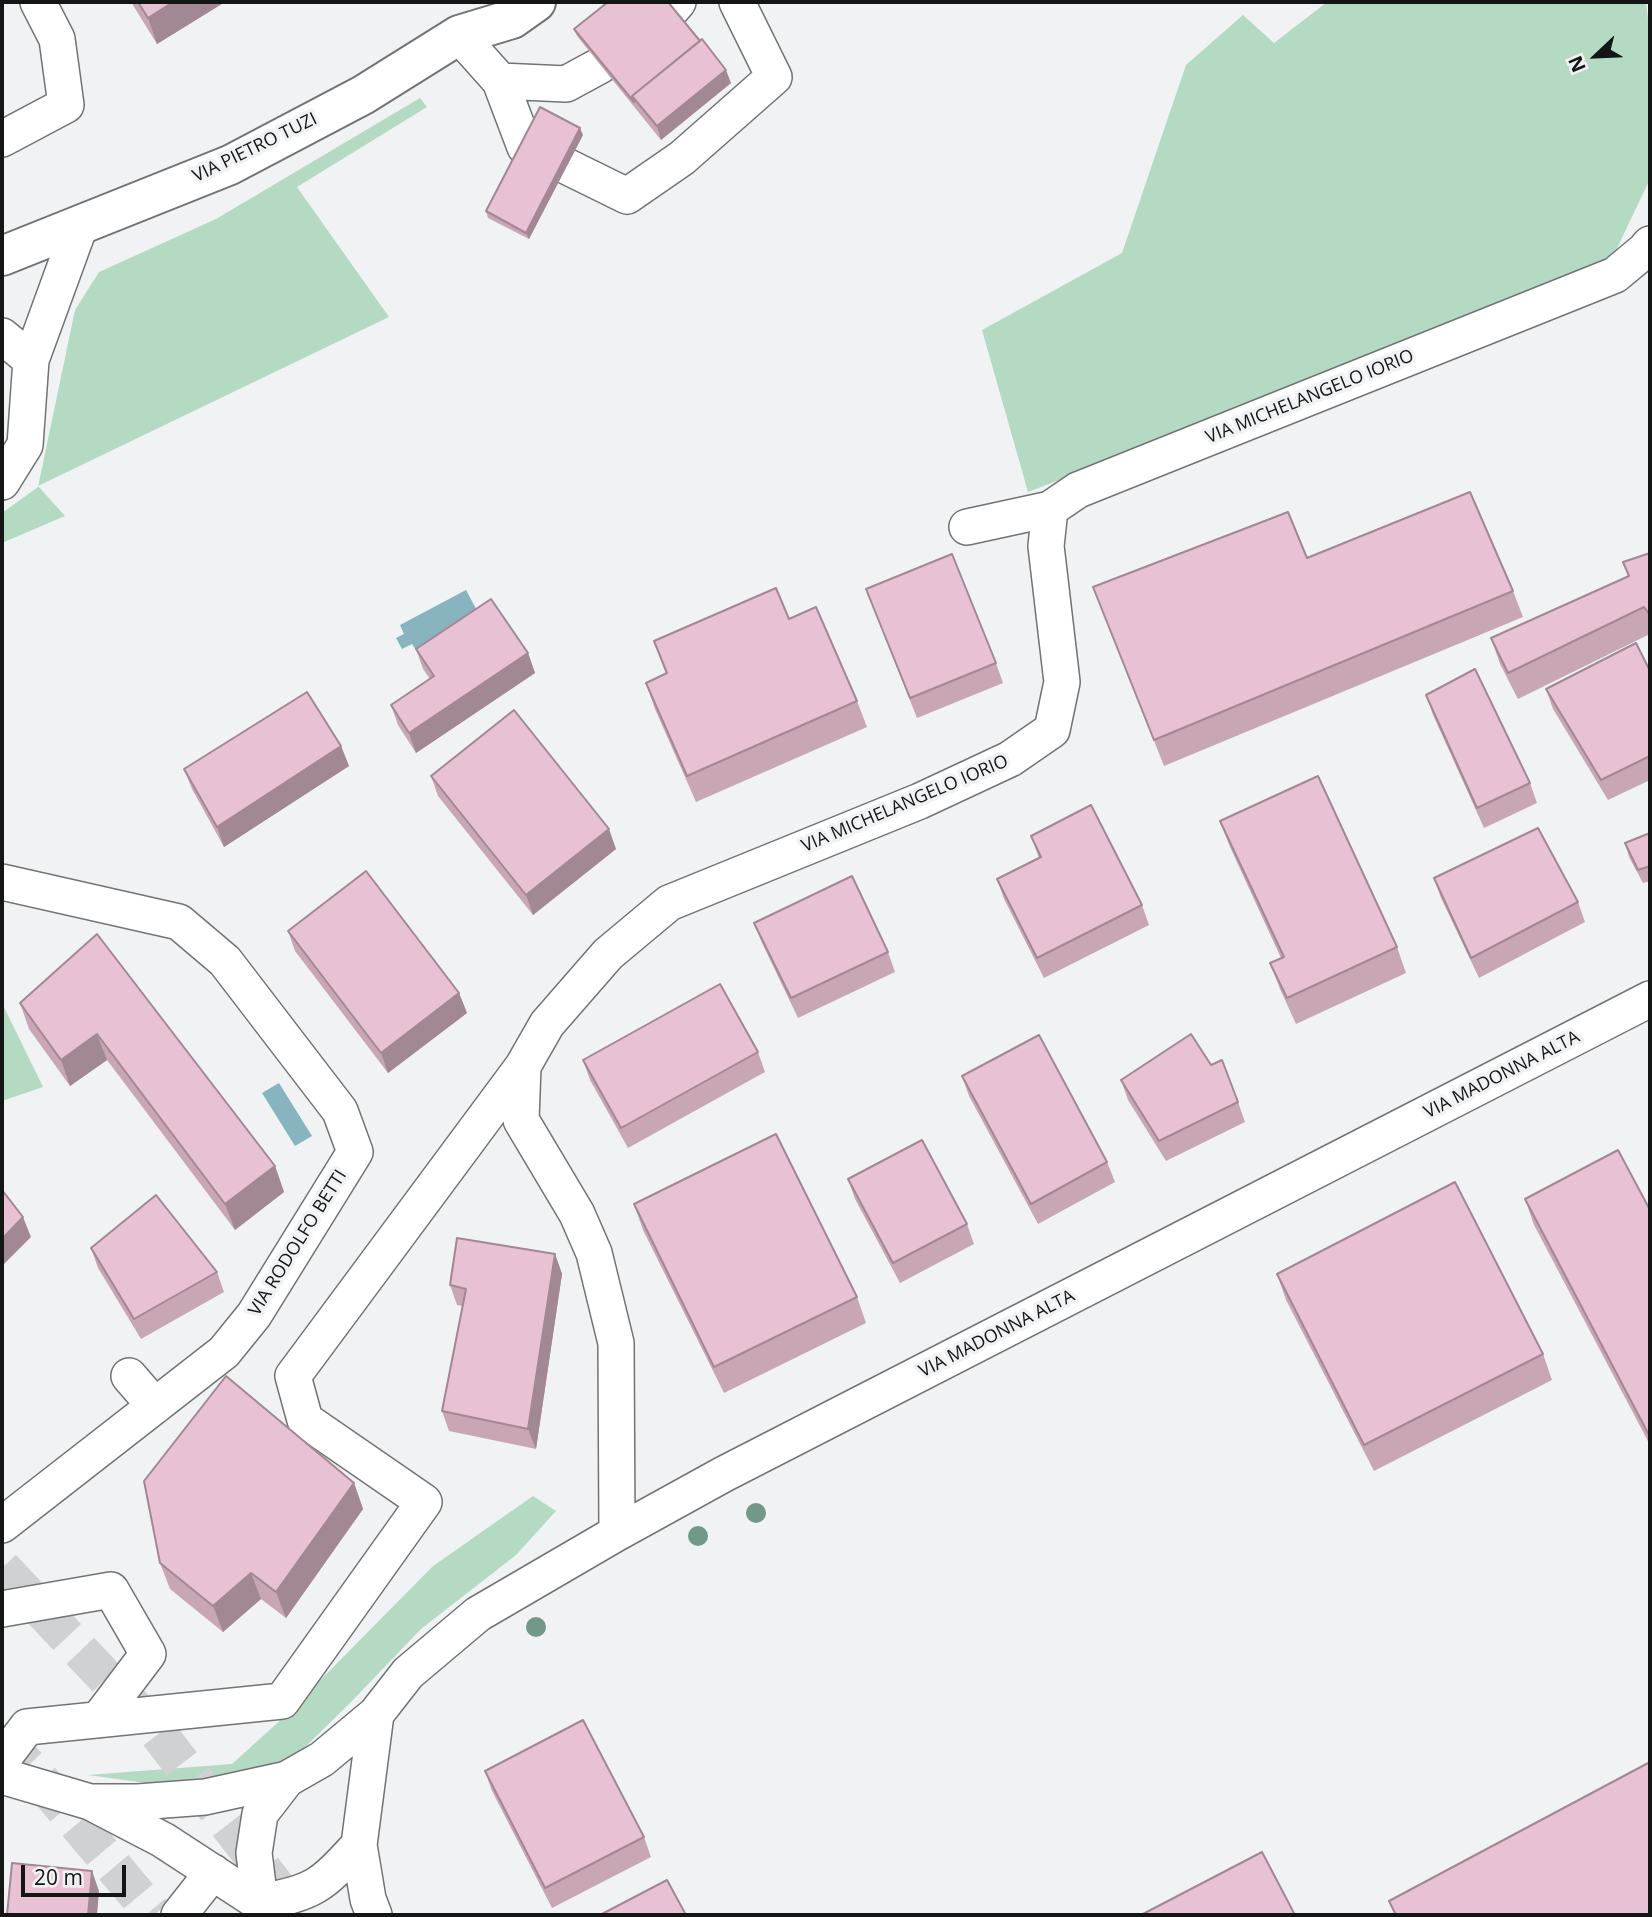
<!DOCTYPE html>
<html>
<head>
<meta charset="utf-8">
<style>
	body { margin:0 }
	#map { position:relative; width:1652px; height:1917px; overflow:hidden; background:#f1f2f4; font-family:"Open Sans",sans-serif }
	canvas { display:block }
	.frame { position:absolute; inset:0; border:4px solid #141515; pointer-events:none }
	.north { position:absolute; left:1561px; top:21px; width:70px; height:70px; -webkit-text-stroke:5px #f1f2f4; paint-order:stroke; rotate:247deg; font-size:19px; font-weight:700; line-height:28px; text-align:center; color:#141515 }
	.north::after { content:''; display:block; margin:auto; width:24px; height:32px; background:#141515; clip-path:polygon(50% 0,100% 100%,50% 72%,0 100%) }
	.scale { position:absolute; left:21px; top:1865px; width:105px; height:32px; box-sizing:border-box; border:4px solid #141515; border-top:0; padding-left:9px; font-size:21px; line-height:24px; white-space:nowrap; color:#141515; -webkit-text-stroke:5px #f1f2f4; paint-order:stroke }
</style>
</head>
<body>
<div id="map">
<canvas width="1652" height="1917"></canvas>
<div class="frame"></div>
<div class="north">N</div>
<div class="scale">20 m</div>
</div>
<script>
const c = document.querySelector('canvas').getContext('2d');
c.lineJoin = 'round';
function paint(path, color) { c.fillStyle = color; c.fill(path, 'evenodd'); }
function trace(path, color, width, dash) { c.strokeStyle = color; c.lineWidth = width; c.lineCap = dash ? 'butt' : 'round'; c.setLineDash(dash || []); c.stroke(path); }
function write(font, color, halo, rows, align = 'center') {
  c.font = font + ' "Open Sans",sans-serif'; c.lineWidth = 7; c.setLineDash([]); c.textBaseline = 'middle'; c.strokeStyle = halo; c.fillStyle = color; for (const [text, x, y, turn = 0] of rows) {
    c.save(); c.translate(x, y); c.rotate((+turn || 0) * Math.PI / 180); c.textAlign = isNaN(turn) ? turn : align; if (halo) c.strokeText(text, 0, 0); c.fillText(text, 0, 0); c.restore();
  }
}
const green = new Path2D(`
	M1327,2H1646L1650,35V179L1612,259L1573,283L1028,492L982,330L1122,253L1186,65L1243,15L1274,43Z
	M420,98L427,107L297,187L389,317L38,486L65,516L2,543V513L38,487L75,310L99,272L216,219Z
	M2,1003L43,1087L2,1101Z
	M533,1496L556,1511L516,1555L421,1629L351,1702L300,1752L260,1773L182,1788L88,1775L232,1764L285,1716L433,1566Z`);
const water = new Path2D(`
	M466,590L481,618L418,653L412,644L402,649L396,638L404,634L400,625Z
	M279,1083L312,1136L295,1146L262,1093Z`);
const highwayTunnel = new Path2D(`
	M2,1568L158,1733L298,1915
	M2,1738L37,1776L154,1915`);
const minor = new Path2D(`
	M671,10L678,2
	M459,35L500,81L566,84L601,65
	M500,81L525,147
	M2,139L66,105L57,39L38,2
	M566,166L627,196L682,158L774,77L737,2
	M2,336L31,360
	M2,482L25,445L31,360L81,223
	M967,527L1050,509
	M2,882L179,922L225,961L340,1111L355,1152L254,1315L224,1352L2,1525
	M129,1376L155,1406
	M617,1533L616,1343L594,1253L577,1214L521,1120L523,1066L547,1024L608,954L669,903L920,801L1010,759L1052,730L1062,682L1046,546L1050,509L1078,490L1615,275L1645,250L1650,244
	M2,1609L111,1590L148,1654L98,1720
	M2,1760L27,1727L282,1701L424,1502L305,1420L293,1376L523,1066
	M2,1776L90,1802L163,1840L278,1915
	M90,1802H138L205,1797L287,1779L322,1759L376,1714L408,1673L478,1614L617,1533L724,1474L1650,999
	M260,1902L254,1853L260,1814L287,1779
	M260,1902C315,1893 322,1885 359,1845
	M179,1915L213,1872
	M374,1915L368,1899L359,1845L376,1714`);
const major = new Path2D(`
	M2,256L230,165L363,95L459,35L512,19L536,2`);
const trees = [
	[756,1513],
	[698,1536],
	[536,1627]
];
const wall = new Path2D(`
	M131,2H225L157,44Z
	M574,29L731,83L661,140L577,36Z
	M583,135L529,239L488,218L486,211Z
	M1650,553V634L1518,699L1500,664L1491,638L1628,576L1623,562Z
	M1307,558L1513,591L1523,617L1164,766L1093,587Z
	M866,589L996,663L1003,683L917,718Z
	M789,619L857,701L867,727L696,802L655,709L646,683L666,674L654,641Z
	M416,649L528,653L535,673L416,753L398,725L391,705L430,679L423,669Z
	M1650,671V780L1608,800L1553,709L1546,689Z
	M1426,695L1530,783L1537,803L1484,828L1433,715Z
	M341,746L349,766L224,847L192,789L184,769Z
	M431,776L616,849L533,915L438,796Z
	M1220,821L1397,947L1406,973L1296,1024L1280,989L1270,963L1281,958L1230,847Z
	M1650,833V881L1643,883L1629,857L1625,843Z
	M1031,836L1142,905L1149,925L1044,978L1004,899L997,879L1039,858Z
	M1434,878L1578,902L1585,922L1479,978L1441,898Z
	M754,923L888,952L895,972L798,1018L762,943Z
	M288,931L459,993L467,1013L388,1073L295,951Z
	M97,934L275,1166L284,1192L235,1230L107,1060L70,1086L29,1029L20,1003Z
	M758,1052L765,1072L628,1148L590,1080L583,1060Z
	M962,1076L1107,1162L1115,1182L1038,1224L969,1096Z
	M1121,1080L1238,1102L1245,1122L1166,1161L1128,1100Z
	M848,1179L967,1224L974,1244L900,1283L855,1199Z
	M1525,1199L1650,1210V1445L1534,1225Z
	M634,1204L857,1297L866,1323L724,1393L643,1230Z
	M91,1248L217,1272L224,1292L141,1339L98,1268Z
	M555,1254L562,1274L536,1449L449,1431L442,1411L463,1306L457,1305L450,1285Z
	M1277,1274L1543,1354L1552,1380L1374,1471L1286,1300Z
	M354,1483L363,1509L286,1618L261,1599L223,1632L170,1589L160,1563Z
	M485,1771L644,1837L651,1857L552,1908L492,1791Z`);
const shadedWall = new Path2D(`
	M173,2H225L157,44L148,18Z
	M726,70L731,83L661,140L657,126Z
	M580,128L583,135L529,239L526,233Z
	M528,653L535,673L416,753L409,733Z
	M341,746L349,766L224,847L217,827Z
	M609,829L616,849L533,915L526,895Z
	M459,993L467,1013L388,1073L381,1053Z
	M97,1034L107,1060L70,1086L61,1060Z
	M275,1166L284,1192L235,1230L225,1204Z
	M23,1217L31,1237L2,1266V1239Z
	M555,1254L562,1274L536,1449L528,1429Z
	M354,1483L363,1509L286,1618L276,1592Z
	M251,1573L261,1599L223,1632L213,1606Z
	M92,1871L99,1891L97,1915H88Z`);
const building = new Path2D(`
	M138,2H173L148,18Z
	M608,2H668L700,41L632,96L634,102L574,29Z
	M702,39L726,70L657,126L632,96Z
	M540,107L580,128L526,233L486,211Z
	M1470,492L1513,591L1154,740L1093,587L1288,512L1307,558Z
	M1650,553V615L1644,607L1508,673L1491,638L1629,576L1623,562Z
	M952,554L996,663L910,698L866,589Z
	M776,588L789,619L816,607L857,701L687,776L646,683L667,673L654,641Z
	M491,599L528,653L409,733L391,705L434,676L416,649Z
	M1636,643L1650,671V756L1601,780L1546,689Z
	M1475,669L1530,783L1477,808L1426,695Z
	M307,692L341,746L217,827L184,769Z
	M514,710L609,829L526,895L431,776Z
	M1318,776L1397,947L1287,998L1270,963L1284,957L1220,821Z
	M1091,805L1142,905L1037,958L997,879L1041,857L1031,836Z
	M1538,828L1578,902L1471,958L1434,878Z
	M1650,833V866L1638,870L1625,843Z
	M366,871L459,993L381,1053L288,931Z
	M852,876L888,952L791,998L754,923Z
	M97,934L275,1166L225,1204L97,1034L61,1060L20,1003Z
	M720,984L758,1052L621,1128L583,1060Z
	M1191,1034L1211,1065L1222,1060L1238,1102L1159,1141L1121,1080Z
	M1039,1035L1107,1162L1031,1204L962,1076Z
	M776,1134L857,1297L714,1367L634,1204Z
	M922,1140L967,1224L893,1263L848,1179Z
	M1618,1150L1650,1210V1437L1525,1199Z
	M1455,1182L1543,1354L1364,1445L1277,1274Z
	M2,1190L23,1217L2,1239Z
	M156,1195L217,1272L134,1319L91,1248Z
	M457,1238L555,1254L528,1429L442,1411L466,1289L450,1285Z
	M226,1376L354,1483L276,1592L251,1573L213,1606L160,1563L144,1481Z
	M583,1720L644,1837L545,1888L485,1771Z
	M1650,1762V1915H1396L1389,1901Z
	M1262,1852L1295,1915H1141Z
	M12,1863L92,1871L88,1915H7Z
	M667,1880L686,1915H600Z`);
const streetNames = [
	["VIA PIETRO TUZI",255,148,-26],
	["VIA MICHELANGELO IORIO",1310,397,-22],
	["VIA MICHELANGELO IORIO",905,804,-23],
	["VIA MADONNA ALTA",1502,1075,-27],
	["VIA RODOLFO BETTI",298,1243,-58],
	["VIA MADONNA ALTA",997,1334,-27]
];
paint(green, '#b4dac4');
paint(water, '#87b4be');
trace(highwayTunnel, '#d0d1d3', 38, [38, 19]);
trace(minor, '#727374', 38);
trace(major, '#727374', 42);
trace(minor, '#fff', 35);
trace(major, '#fff', 38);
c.fillStyle = '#729889';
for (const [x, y] of trees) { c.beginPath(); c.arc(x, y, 10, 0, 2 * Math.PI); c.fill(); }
paint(wall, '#c8a6b6');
paint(shadedWall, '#a28794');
paint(building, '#e8c1d4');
trace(building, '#a28794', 2);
write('18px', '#141515', '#f1f2f4', streetNames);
</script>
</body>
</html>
